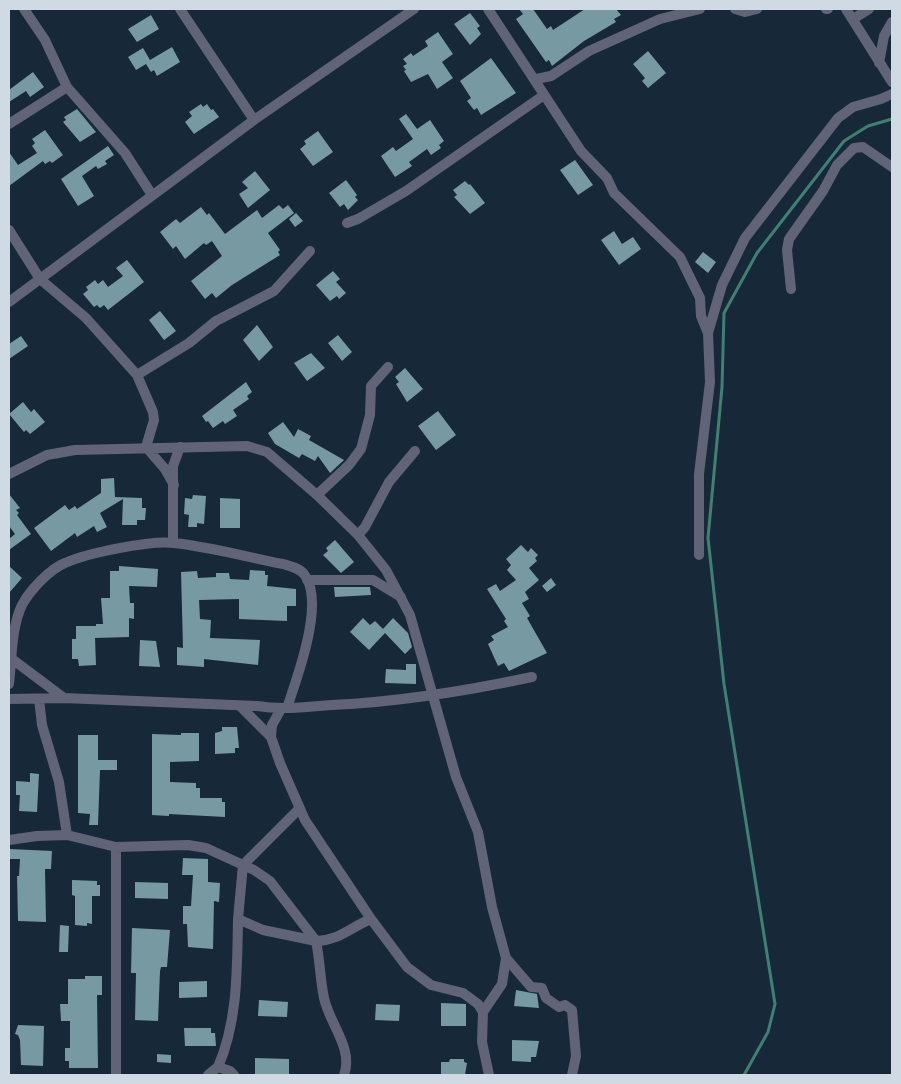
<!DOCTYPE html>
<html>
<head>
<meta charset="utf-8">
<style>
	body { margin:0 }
	#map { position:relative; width:901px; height:1084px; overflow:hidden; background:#172939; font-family:Karla,sans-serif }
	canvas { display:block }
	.frame { position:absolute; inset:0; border:10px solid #cfdae5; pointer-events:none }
</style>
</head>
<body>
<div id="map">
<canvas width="901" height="1084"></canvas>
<div class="frame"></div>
</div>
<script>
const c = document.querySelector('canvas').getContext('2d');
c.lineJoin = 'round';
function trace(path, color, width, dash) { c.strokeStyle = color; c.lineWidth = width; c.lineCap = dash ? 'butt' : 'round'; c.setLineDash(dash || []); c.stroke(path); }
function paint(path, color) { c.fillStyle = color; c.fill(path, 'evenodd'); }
const stream = new Path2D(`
	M744,1075L768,1032L775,1004L724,684L708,538L722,387L724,313L757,253L844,141L868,126L892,119`);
const building = new Path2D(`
	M519,9H533L547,29L551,26L553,30L585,9H616L621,15L614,19L616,22L584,41L552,66L549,60L546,62L516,19L523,14Z
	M470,13L480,26L477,28L481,34L470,45L454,24Z
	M151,15L159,29L137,42L128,29Z
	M438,32L453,54L442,62L453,78L437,89L428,74L411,82L404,71L406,70L403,66L407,64L403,59L411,53L413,56L428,46L425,41Z
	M172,47L180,62L157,76L154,70L151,72L146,64L136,70L128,57L143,48L150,60Z
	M648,51L666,73L648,88L642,81L645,78L633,64Z
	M491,58L516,93L481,115L477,108L474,110L467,101L471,98L460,81Z
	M33,72L44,87L30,97L26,91L9,102V90Z
	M201,104L203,107L207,104L211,110L213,109L219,117L194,134L185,122L192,116L189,112Z
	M77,109L96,132L80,142L63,122L66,120L64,117Z
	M406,114L417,129L430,120L444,141L439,145L441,148L431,155L427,149L409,162L412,166L395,177L381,156L393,147L396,151L413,139L399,119Z
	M45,130L63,155L52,163L50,161L45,164L43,161L9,186V152L18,165L37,153L32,146L35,143L32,139Z
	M318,131L333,152L313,166L300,149L306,144L304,141Z
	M108,146L114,155L105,161L107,164L98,169L96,166L82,176L94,196L78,206L61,179Z
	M575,160L593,185L578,195L560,170Z
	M255,171L270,190L248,208L239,194L248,188L242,182Z
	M346,180L357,195L355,197L358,200L348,210L344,204L340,207L329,193Z
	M465,181L469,185L470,184L485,203L470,214L454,197L457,195L453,190Z
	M279,205L283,209L288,205L294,213L268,233L280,250L278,252L280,255L232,285L216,298L212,293L205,299L191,281L222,256L212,241L206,245L204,243L185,259L176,246L173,249L160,232L176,219L180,223L201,207L207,215L209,213L225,234L257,210L262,218Z
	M296,213L303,221L295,227L289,219Z
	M614,231L622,244L633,237L641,249L619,265L601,240Z
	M703,252L716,262L708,273L695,262Z
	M127,260L144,282L108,310L104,305L100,308L97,305L94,307L83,294L88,290L86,287L95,280L98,284L103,280L108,287L123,276L116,268Z
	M333,271L340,279L336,282L346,293L339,299L337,296L330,301L316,285Z
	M160,311L176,331L164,340L149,320Z
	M257,325L273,347L259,361L243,340Z
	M338,335L352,352L342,361L328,343Z
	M21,336L28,346L9,359V344Z
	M311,353L325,368L307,381L294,363Z
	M405,368L423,389L407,402L396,384L399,382L395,377Z
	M246,382L252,392L247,396L249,399L233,410L237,416L225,424L223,421L213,428L208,421L206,422L202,416Z
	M23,402L31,412L34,409L45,422L30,434L26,430L24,432L9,414Z
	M438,411L456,435L436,450L418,426Z
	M283,422L294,437L298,429L311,436L309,440L344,460L330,473L318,456L315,461L302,454L299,458L275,444L268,433Z
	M114,478L115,497L142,498V508H146L145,520H137V525H122L123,499L100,513L107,527L97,532L94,526L77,537L75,533L51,551L34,528L65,505L69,510L75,506L77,509L101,493V479Z
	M9,494L20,508L16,510L19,513L17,515L31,534L9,550V539L15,534L9,526Z
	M193,495L206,496L204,524L197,523V527H188L189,515L184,514L185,498L192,499Z
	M220,498L240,499V528H220Z
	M335,540L354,562L341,573L323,555L328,551L326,548Z
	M521,545L528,552L531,548L538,555L535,558L537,561L529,568L539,580L525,592L529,599L522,603L530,616L527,618L547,653L509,671L504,663L498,666L488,644L494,640L491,636L508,627L504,621L506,619L487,589L496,584L500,591L516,580L507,570L511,565L506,559Z
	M9,566L22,578L9,593Z
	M119,566L158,569L157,587L129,586L130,603H134V619L129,618V637L95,638L96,665L79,666L78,659H72V639H76V626H96V624H103L101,598H110V571H119Z
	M250,570L265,571V575H268L267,586L296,589V606H287V621L239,619V599L199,600L200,619L211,620L210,638L260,640L258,665L204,659V667L177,665V647L183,648L181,572L197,571L198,578L216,577V573H229L230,579L249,580Z
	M551,578L556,585L547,592L542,586Z
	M334,587H370L371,595L335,597Z
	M363,618L370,625L375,621L383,629L393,618L408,633L412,647L405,654L385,633L369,650L350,632Z
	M140,640L156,641L160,667L139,666Z
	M406,664H416V684L385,683L386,669L406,670Z
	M222,727H237L239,748H235V753L215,754V733L222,731Z
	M181,733H199V761L170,762V782L196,783V788H200V798H222V802H225V817L169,814V816L152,815V734L181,735Z
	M78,735H98V760H117V770H100L98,825H89L90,814L78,813Z
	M30,773L39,774L37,812L19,811L20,795H16V781L30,782Z
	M10,849L52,851L51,869H45L46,922L18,921L17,876H19L20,859H10Z
	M183,858L208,859V882L220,883L219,902L214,901L213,949L188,947L187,924H183V906H191L193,875H182Z
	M72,880L97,881V885H100V896H92V924L87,923V926L75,925V896L72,895Z
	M135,882L168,883V899L135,898Z
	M60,925L69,926L68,952H59Z
	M132,928L170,930L167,967H161L160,971L158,1021L135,1020L136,973H131Z
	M85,976H102V995H97L98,1068H69V1061H65V1048H70V1021H61L60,1004H68V979H85Z
	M207,981V997L179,998V982Z
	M516,990L537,994L539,1008L514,1006Z
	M259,1000L288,1002L287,1017L258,1016Z
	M441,1003L466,1004V1026H441Z
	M376,1004L400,1005L399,1021L375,1020Z
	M18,1025L44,1026L43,1066L21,1065L20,1040L18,1035L15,1034Z
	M184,1028H211V1033H215L216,1046H185Z
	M512,1040L539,1041L536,1057H531V1062L512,1061Z
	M157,1054L171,1055V1063L157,1062Z
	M255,1058L289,1059V1075H255Z
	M450,1059H464V1062L467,1063L465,1075H441V1062H449Z`);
const street = new Path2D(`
	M24,9L45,40L67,87L125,153L152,195
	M180,9L254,120
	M488,9L581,151L607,178L614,193L680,257L700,298L701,316L708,333
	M735,9L745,12L757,9
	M826,9H828
	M846,9L892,82
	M853,19L869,9
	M879,63L884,36L892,22
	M536,79L551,76L589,51L660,19L700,9
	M9,124L67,87
	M347,223L358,219L406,191L544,95
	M9,230L40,279L86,318L137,375L153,412L154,420L146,447L165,469L174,485
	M791,289L787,250L789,239L823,191L837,165L854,148L863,147L892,167
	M9,302L254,120L414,9
	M137,375L189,343L216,321L274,291L310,251
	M9,474L47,455L75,450L247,446L267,452L317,495L358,535L386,570L410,615L456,777L478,832L492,907L506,958L502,984L483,1012
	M317,495L349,465L361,449L370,415L371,386L388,367
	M358,535L365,527L389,482L415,451
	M173,543V466L180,447
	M699,555V474L710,382L708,333L722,285L745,238L838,118L853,107L881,99L892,94
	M307,580H373L401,597
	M12,659L64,698
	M9,684C12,659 11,628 22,605C30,590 50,569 65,563C87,553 151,540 174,543C211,547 247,557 283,564C290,566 299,568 304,574C326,602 297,677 287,708
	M9,699L64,698L257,706C282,710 307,707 332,705C400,702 466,691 532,677
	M39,699L42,725L59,782L67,835
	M240,706L271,737
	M281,709L272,725L271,737L280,763L305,820L371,919L407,967L431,985L463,993L478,1004L483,1012L482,1042L489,1075
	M299,809L243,865L238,919L263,930L316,941C320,960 320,979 324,998C329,1023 354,1049 344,1075
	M9,840L37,836L67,835L116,847L188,845L206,848L254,870L270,881L316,941C338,941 351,927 371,919
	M116,847V1075
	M506,958L531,987L542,988L546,998L559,1007L565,1005L572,1010L576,1056L572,1075
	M218,1067C238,1021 237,969 238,919
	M208,1075L218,1067L230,1071L234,1075`);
trace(stream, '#417f73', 3);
paint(building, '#7799a1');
trace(street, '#616376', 10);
</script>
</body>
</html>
